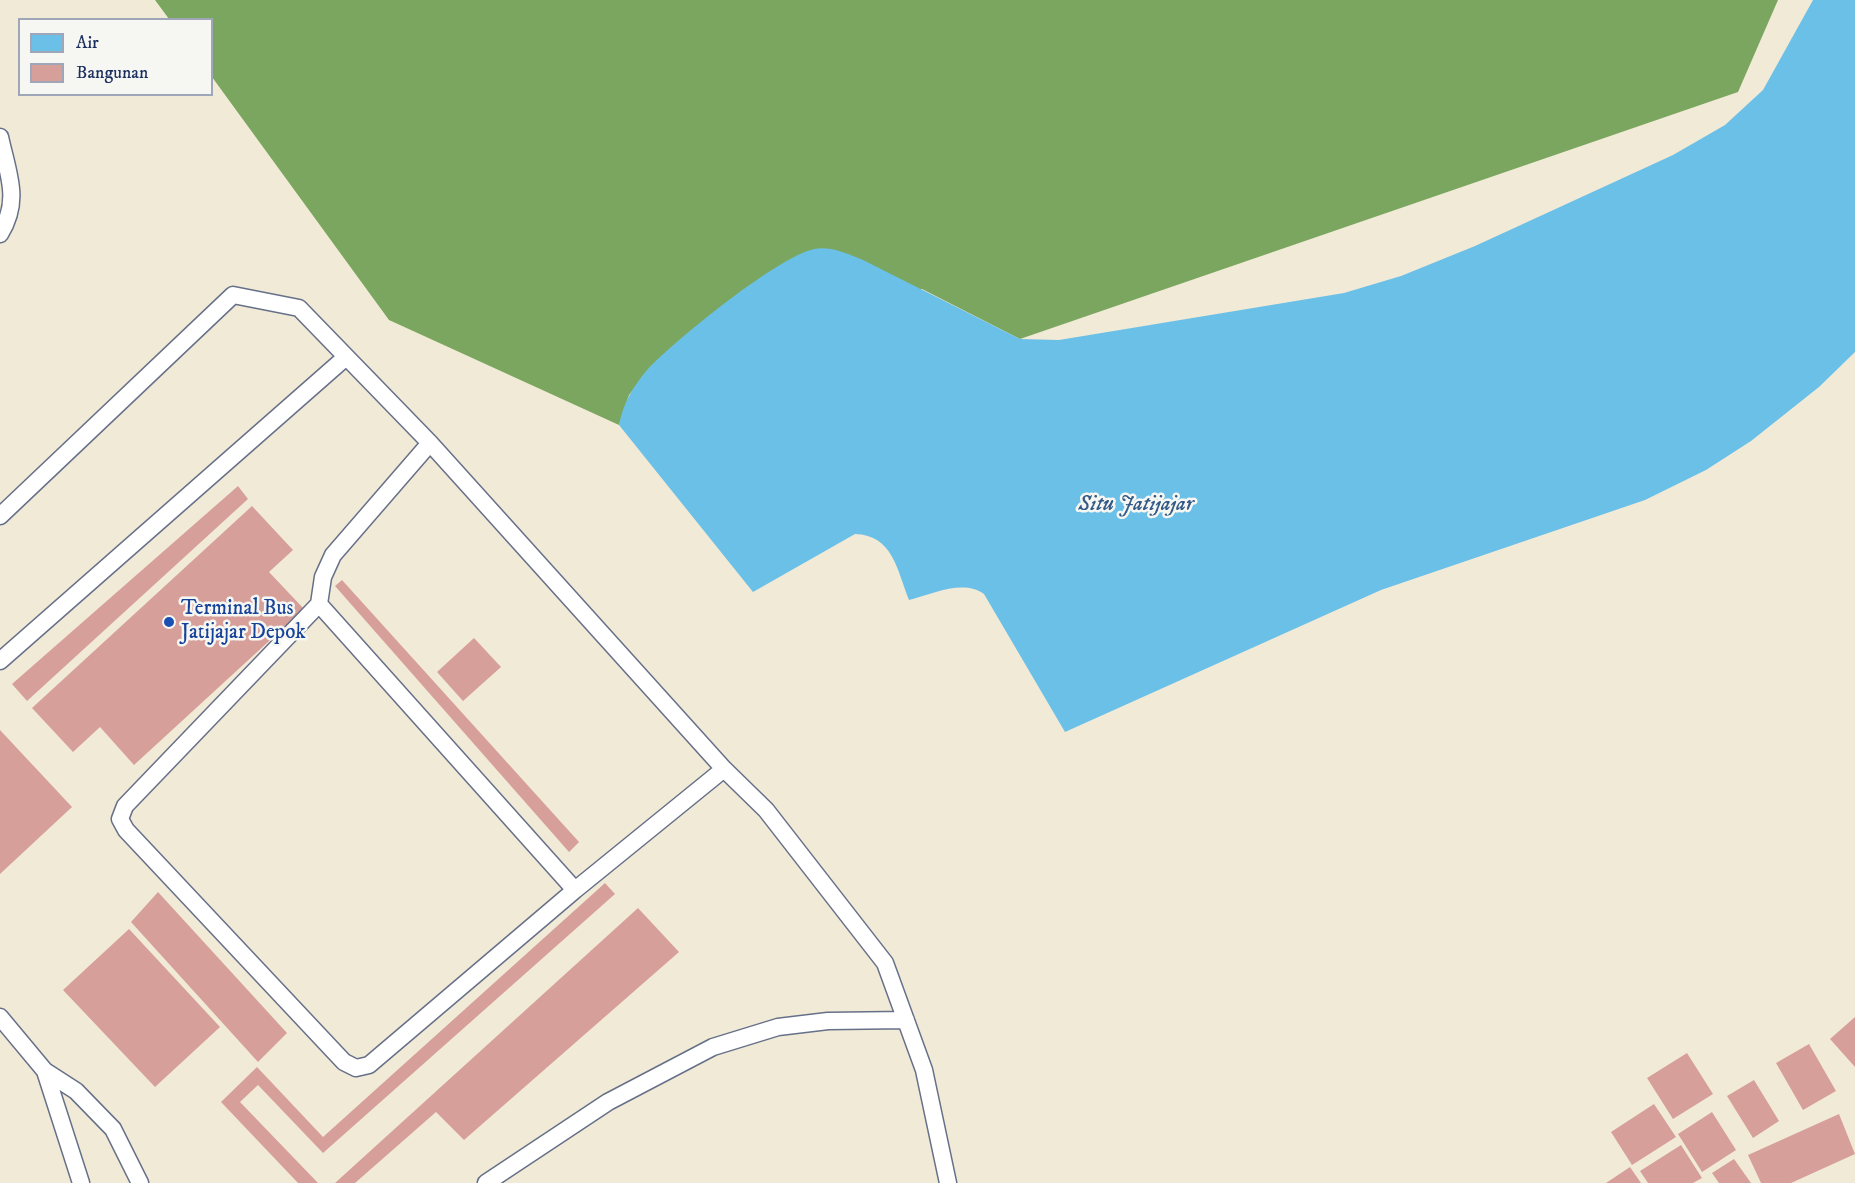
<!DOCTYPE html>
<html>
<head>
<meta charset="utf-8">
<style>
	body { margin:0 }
	#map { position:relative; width:1855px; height:1183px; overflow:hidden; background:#f1ead7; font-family:"IM FELL DW Pica",serif }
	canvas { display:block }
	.legend { position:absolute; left:18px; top:18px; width:195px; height:78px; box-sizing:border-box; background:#f6f6f2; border:2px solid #9ea6b7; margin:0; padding:8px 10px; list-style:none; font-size:18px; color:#1b2f5e }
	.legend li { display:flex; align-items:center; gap:12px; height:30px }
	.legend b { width:30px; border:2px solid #9ea6b7 }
</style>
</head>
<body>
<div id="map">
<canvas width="1855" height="1183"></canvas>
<ul class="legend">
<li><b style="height:16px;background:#6bc0e8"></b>Air</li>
<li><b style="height:16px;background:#d79f9a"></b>Bangunan</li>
</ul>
</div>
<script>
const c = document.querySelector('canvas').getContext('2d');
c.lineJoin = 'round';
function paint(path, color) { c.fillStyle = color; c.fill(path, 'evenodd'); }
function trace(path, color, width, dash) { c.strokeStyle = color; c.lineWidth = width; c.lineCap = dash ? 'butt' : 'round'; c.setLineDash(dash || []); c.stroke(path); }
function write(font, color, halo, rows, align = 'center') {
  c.font = font + ' "IM FELL DW Pica",serif'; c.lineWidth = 5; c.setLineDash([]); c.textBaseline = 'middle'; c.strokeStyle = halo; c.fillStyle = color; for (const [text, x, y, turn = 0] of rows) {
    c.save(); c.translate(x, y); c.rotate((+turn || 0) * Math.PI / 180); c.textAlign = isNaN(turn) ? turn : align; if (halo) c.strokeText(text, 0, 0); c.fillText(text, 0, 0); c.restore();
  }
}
const forest = new Path2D(`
	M155,0H1778L1738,92L1020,339L922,289L649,369L629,395L619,425L389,320L212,77V20L169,19Z`);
const water = new Path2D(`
	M1813,0H1855V352L1819,387L1751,441L1706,470L1645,500L1381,590L1065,732L984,594C963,579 933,594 909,600C897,570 893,535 855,534L753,592L619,425C623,403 634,385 648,369C675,340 779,256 814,249C831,246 848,254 863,260L1020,339L1059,340L1344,293L1401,276L1475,246L1673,155L1725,125L1763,90Z`);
const building = new Path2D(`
	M238,486L248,499L27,701L12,684Z
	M252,506L293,550L269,572L304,609L134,765L100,727L73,752L32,708Z
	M342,580L579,842L569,852L335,586Z
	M474,638L501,667L463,701L437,672Z
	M0,730L72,807L0,874Z
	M605,883L615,894L323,1153L258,1085L240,1102L318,1183H298L221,1102L257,1067L323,1137Z
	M158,892L287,1033L258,1062L131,922Z
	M638,908L679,952L464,1140L436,1112L355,1183H335Z
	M129,929L220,1027L155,1087L63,990Z
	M1855,1017V1067L1830,1039Z
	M1809,1044L1836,1091L1803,1110L1776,1063Z
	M1687,1053L1713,1094L1673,1119L1647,1078Z
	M1754,1080L1779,1121L1753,1138L1727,1096Z
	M1654,1104L1676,1137L1632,1165L1611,1132Z
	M1712,1112L1736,1150L1702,1172L1678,1134Z
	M1839,1114L1855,1154L1791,1183H1761L1748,1155Z
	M1681,1145L1702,1178L1693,1183H1648L1640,1171Z
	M1734,1159L1751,1183H1719L1712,1173Z
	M1630,1167L1641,1183H1606Z`);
const lane = new Path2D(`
	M0,137C8,174 21,200 0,234
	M430,443L333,555L323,577L319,604L125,806L120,819L126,830L344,1062L356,1068L369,1065L575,890L724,769
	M0,516L233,295L299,308L430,443L724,769L766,810L885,963L924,1070L948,1183
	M319,604L575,890
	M0,661L346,357
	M0,1017L45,1071L76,1091L113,1129L140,1183
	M45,1071L81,1183
	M486,1183L608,1102L713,1047L778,1027L828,1021L906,1020`);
const markers = [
	[169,622,6,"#1a4fb4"]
];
const transitNames = [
	["Terminal Bus",181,610],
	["Jatijajar Depok",181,634]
];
const waterNames = [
	["Situ Jatijajar",1136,505]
];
paint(forest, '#7ba65f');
paint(water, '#6bc0e8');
paint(building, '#d79f9a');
trace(lane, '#667088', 19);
trace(lane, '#fff', 16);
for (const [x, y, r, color] of markers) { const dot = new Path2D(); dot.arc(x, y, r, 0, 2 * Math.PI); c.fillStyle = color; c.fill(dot); trace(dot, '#f6f6f2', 2); }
write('21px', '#164399', '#f6f6f2', transitNames, 'left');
write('italic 22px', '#335a87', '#f6f6f2', waterNames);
</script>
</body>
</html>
